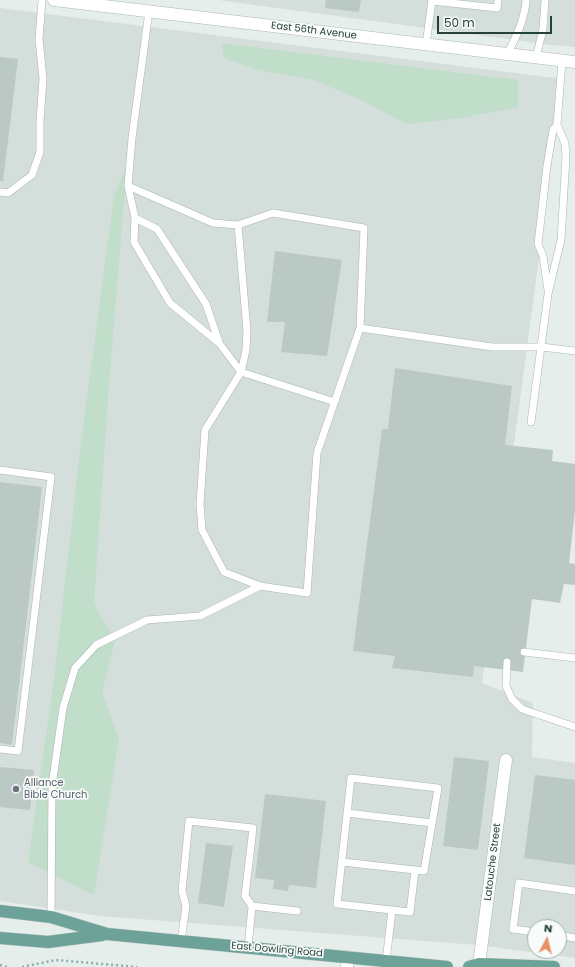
<!DOCTYPE html>
<html>
<head>
<meta charset="utf-8">
<style>
	body { margin:0 }
	#map { position:relative; width:575px; height:967px; overflow:hidden; background:#e6eeeb; font-family:Poppins,sans-serif }
	canvas { display:block }
	.north { position:absolute; left:527px; top:919px; width:40px; height:40px; box-sizing:border-box; background:#f7fbf9; border:1px solid #a3b0ad; border-radius:50%; rotate:7deg; font-size:11px; font-weight:700; line-height:16px; text-align:center; color:#26403b }
	.north::after { content:''; display:block; margin:auto; width:14px; height:18px; background:#ec9167; clip-path:polygon(50% 0,100% 100%,50% 72%,0 100%) }
	.scale { position:absolute; left:437px; top:16px; width:115px; height:18px; box-sizing:border-box; border:2px solid #26403b; border-top:0; padding-left:5px; font-size:12px; line-height:14px; white-space:nowrap; color:#26403b; -webkit-text-stroke:3px #f7fbf9; paint-order:stroke }
</style>
</head>
<body>
<div id="map">
<canvas width="575" height="967"></canvas>
<div class="north">N</div>
<div class="scale">50 m</div>
</div>
<script>
const c = document.querySelector('canvas').getContext('2d');
c.lineJoin = 'round';
function paint(path, color) { c.fillStyle = color; c.fill(path, 'evenodd'); }
function trace(path, color, width, dash) { c.strokeStyle = color; c.lineWidth = width; c.lineCap = dash ? 'butt' : 'round'; c.setLineDash(dash || []); c.stroke(path); }
function write(font, color, halo, rows, align = 'center') {
  c.font = font + ' Poppins,sans-serif'; c.lineWidth = 3.5; c.setLineDash([]); c.textBaseline = 'middle'; c.strokeStyle = halo; c.fillStyle = color; for (const [text, x, y, turn = 0] of rows) {
    c.save(); c.translate(x, y); c.rotate((+turn || 0) * Math.PI / 180); c.textAlign = isNaN(turn) ? turn : align; if (halo) c.strokeText(text, 0, 0); c.fillText(text, 0, 0); c.restore();
  }
}
const built = new Path2D(`
	M218,0H575V47L552,45Z
	M0,8L563,79L482,683L533,703L532,757L575,763V958L477,945L100,916L0,901ZM535,927H559V951H535Z`);
const green = new Path2D(`
	M221,43L518,80V107L462,118L407,124L361,100L314,80L259,70L224,58Z
	M127,165L109,384L94,604L115,640L102,693L119,739L94,895L28,862L54,679L81,442L114,196Z`);
const building = new Path2D(`
	M326,0H361L359,12L325,8Z
	M0,57L18,59L3,181H0Z
	M275,251L342,260L327,356L281,352L285,322H267Z
	M395,368L512,386L505,445L553,450L552,461L575,464V511L569,563L575,564V585L564,584L560,603L532,599L523,672L474,666L473,677L392,668L395,656L353,651L382,429H388Z
	M0,482L42,487L12,745L0,743Z
	M454,757L489,761L478,850L443,846Z
	M0,767L34,770L30,810L0,807Z
	M535,775L575,780V865L524,858Z
	M265,794L326,801L316,888L289,885L288,891L273,889L274,880L255,878Z
	M206,843L233,846L224,907L198,903Z`);
const path = new Path2D(`
	M0,965L7,967
	M22,967L56,960L137,967`);
const lane = new Path2D(`
	M432,1L497,8L498,0
	M149,11L132,138L128,186L135,218L134,242L170,303L219,343L241,372L205,430L200,504L202,530L224,572L260,586L307,593L317,453L360,328L492,347H542L575,351
	M426,45L432,0
	M507,54C516,38 525,19 526,0
	M536,58L543,29L545,0
	M128,186L213,223L238,225L273,213L364,228L360,328
	M0,192L8,193L32,175L40,152V121L43,79L39,39L42,0
	M135,218L157,229L206,304L219,342
	M238,225L247,331L246,350L241,372L335,402
	M548,290L543,256L538,244L547,166L553,130L557,125
	M531,422L548,294L561,240L566,157L565,143L557,125L562,61
	M0,470L51,477L18,751L0,749
	M524,652L575,658
	M507,662L506,686L512,699L522,709L575,727
	M347,813L432,823
	M342,862L415,870
	M252,906L297,911
	M51,917L52,786L63,708L75,668L96,645L147,620L200,616L260,586
	M535,932L513,929L519,883L575,891
	M559,935L575,938
	M181,941L186,906L182,891L189,821L253,828L245,896L252,906L248,948
	M386,961L392,910L410,912L415,870L424,871L438,788L351,778L337,904L392,910`);
const street = new Path2D(`
	M54,0L575,62
	M479,964L506,760
	M347,967L348,957`);
const primary = new Path2D(`
	M0,911L51,917L107,934L447,967
	M0,938L48,942L102,935
	M469,967L479,964L554,967`);
const markers = [
	[16,789,4,"#6b7280"]
];
const streetNames = [
	["East 56th Avenue",314,31,7],
	["Latouche Street",493,862,-83],
	["East Dowling Road",277,950,5]
];
const worshipNames = [
	["Alliance",24,783],
	["Bible Church",24,795]
];
paint(built, '#d4deda');
paint(green, '#c1decb');
paint(building, '#bbc9c4');
trace(lane, '#a9b6b3', 8);
trace(street, '#a9b6b3', 13);
trace(primary, '#c2cac8', 13);
trace(path, '#88b0a7', 2.5, [2, 3]);
trace(lane, '#fff', 7);
trace(street, '#fff', 12);
trace(primary, '#6da298', 12);
for (const [x, y, r, color] of markers) { const dot = new Path2D(); dot.arc(x, y, r, 0, 2 * Math.PI); c.fillStyle = color; c.fill(dot); trace(dot, '#f7fbf9', 1.5); }
write('10px', '#26403b', '#f7fbf9', streetNames);
write('10px', '#5b616d', '#f7fbf9', worshipNames, 'left');
</script>
</body>
</html>
